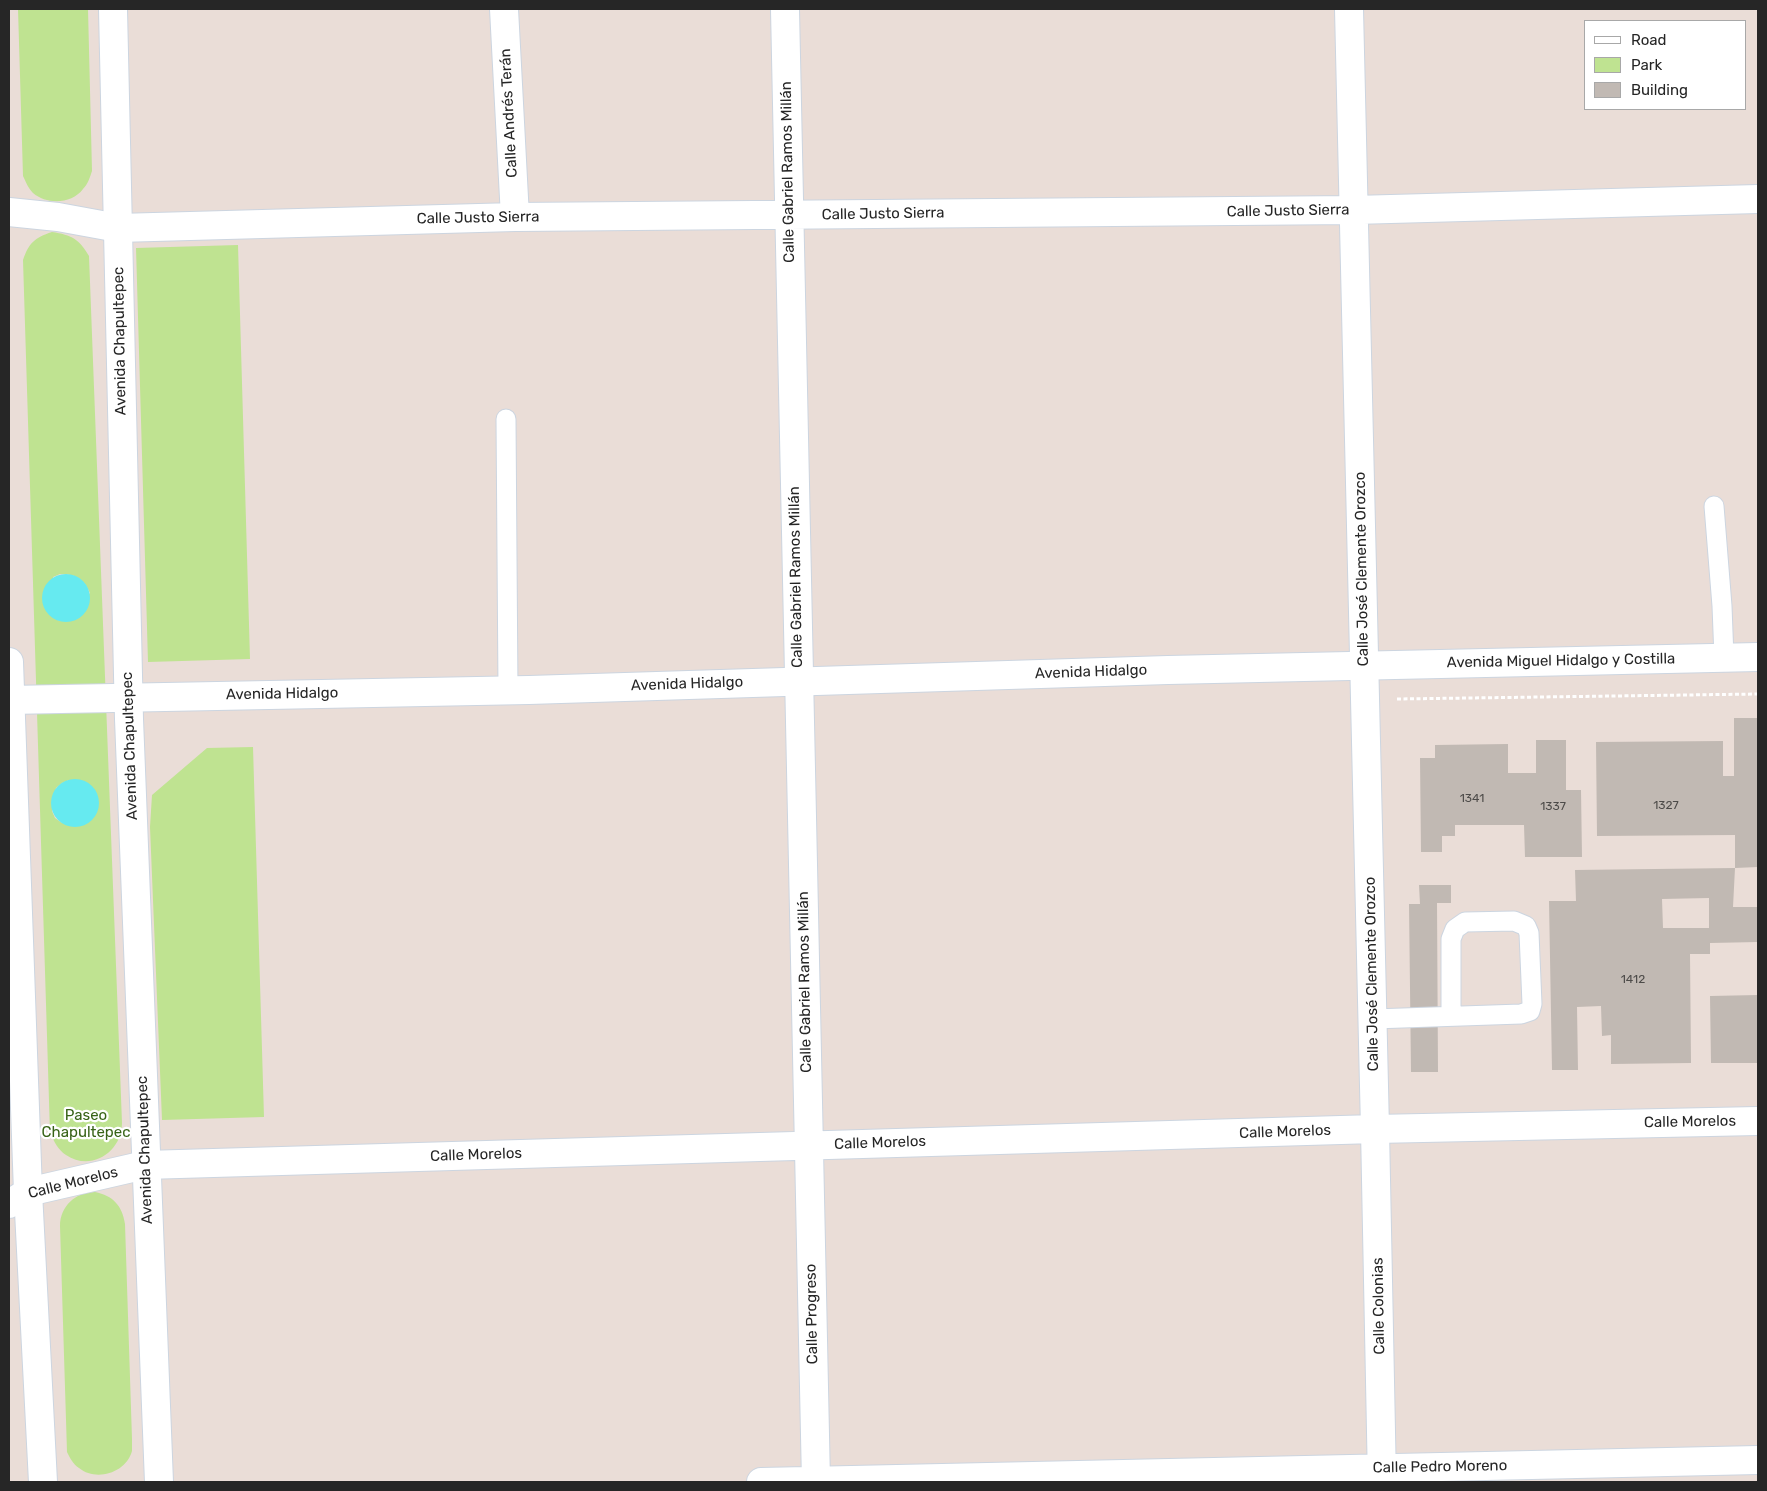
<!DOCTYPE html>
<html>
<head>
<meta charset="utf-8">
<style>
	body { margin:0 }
	#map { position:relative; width:1767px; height:1491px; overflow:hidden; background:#eaddd7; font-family:Rubik,sans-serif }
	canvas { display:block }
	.frame { position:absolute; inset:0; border:10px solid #262626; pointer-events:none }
	.legend { position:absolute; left:1584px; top:20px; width:162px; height:90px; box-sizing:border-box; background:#fff; border:1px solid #a8a8a8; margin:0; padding:6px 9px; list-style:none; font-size:15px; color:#262626 }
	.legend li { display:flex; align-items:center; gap:10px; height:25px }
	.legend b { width:25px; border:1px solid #a8a8a8 }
</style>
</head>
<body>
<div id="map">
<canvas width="1767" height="1491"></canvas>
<div class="frame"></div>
<ul class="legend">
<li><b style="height:6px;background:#fff"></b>Road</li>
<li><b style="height:14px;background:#bfe391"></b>Park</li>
<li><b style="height:14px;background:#c1b9b3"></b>Building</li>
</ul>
</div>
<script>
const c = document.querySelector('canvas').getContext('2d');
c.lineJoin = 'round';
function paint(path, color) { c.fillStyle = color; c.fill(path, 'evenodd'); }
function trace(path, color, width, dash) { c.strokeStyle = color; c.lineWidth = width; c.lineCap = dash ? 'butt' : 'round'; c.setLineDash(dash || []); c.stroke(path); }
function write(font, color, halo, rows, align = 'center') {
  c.font = font + ' Rubik,sans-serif'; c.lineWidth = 4.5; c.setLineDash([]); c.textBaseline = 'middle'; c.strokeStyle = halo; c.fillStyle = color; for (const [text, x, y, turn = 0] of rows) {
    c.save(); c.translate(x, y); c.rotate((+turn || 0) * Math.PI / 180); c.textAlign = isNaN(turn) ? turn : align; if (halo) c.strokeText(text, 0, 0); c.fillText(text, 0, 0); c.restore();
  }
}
const green = new Path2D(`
	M18,9H88L92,171C90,177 88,184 83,189C72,204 47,205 33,193C28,188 26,182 23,176Z
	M52,232C72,235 79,239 89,256L122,1123C122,1152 91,1172 66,1155C58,1150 54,1141 50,1133L23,260C29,243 34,238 52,232ZM60,574C76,574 84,579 90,593L68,621H60L53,617V577ZM69,780L98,799L62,823L55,818L52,811L56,788L62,783Z
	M238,245L250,659L148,662L136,248Z
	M253,747L264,1117L162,1120L150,827L152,795L207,748Z
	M95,1192C113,1196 122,1205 125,1224L132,1439C132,1443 132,1448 132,1451C126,1473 96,1482 79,1468C73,1464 70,1458 67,1452L60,1226C60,1206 76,1192 95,1192Z`);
const water = new Path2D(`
	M42 598a24 24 0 1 1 48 0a24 24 0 1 1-48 0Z
	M51 803a24 24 0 1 1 48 0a24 24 0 1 1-48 0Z`);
const building = new Path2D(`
	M1734,718H1758V867L1735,868V835L1597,836L1596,742L1723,741V776H1734Z
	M1536,740H1566V790H1581L1582,857H1525L1524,825H1455V836H1442V852H1421L1420,758H1435V745L1508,744V773H1536Z
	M1735,868L1733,907H1758V942L1710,943V954H1690L1691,1063L1611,1064V1035L1602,1036L1601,1006L1577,1007L1578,1070H1552L1549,901H1576L1575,870ZM1709,898V928H1663L1662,899Z
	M1419,885H1451V903H1437L1438,1072H1411L1409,904H1420Z
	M1758,995V1063H1711L1710,996Z`);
const path = new Path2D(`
	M1397,699L1758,694`);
const lane = new Path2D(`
	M506,419L508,690
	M1714,506L1722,606L1724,658
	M1373,1019L1521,1014L1530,1011L1532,1004L1529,933L1526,926L1514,921L1465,922L1455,929L1451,939V1016`);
const street = new Path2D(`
	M504,9L515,217
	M785,9L816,1482
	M1349,9L1375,1129L1382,1482
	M9,212L58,217L118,228L515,217L1354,210L1758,199
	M9,1204L28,1192L145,1165L1375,1129L1758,1121
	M761,1482L1758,1460`);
const secondary = new Path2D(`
	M113,9L129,719L159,1482
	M9,662L28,1192L43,1482
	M9,700L529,690L1168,670L1758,657`);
const numberNames = [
	["1341",1472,799],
	["1327",1666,806],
	["1337",1553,807],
	["1412",1633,980]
];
const streetNames = [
	["Calle Andrés Terán",509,113,-93],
	["Calle Gabriel Ramos Millán",788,172,-91],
	["Calle Justo Sierra",1288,211,-1],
	["Calle Justo Sierra",883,214,-1],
	["Calle Justo Sierra",478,218,-1],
	["Avenida Chapultepec",120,341,-91],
	["Calle José Clemente Orozco",1362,569,-91],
	["Calle Gabriel Ramos Millán",796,577,-91],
	["Avenida Miguel Hidalgo y Costilla",1561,661,-1],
	["Avenida Hidalgo",1091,672,-2],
	["Avenida Hidalgo",687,684,-2],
	["Avenida Hidalgo",282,694,-1],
	["Avenida Chapultepec",130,746,-92],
	["Calle José Clemente Orozco",1372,974,-91],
	["Calle Gabriel Ramos Millán",805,982,-91],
	["Calle Morelos",1690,1122,-1],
	["Calle Morelos",1285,1132,-2],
	["Calle Morelos",880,1143,-2],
	["Avenida Chapultepec",145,1150,-92],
	["Calle Morelos",476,1155,-2],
	["Calle Morelos",73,1183,-14],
	["Calle Colonias",1379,1306,-91],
	["Calle Progreso",812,1314,-91],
	["Calle Pedro Moreno",1440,1467,-1]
];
const parkNames = [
	["Paseo",86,1116],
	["Chapultepec",86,1133]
];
paint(green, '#bfe391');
paint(water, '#66eaf0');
paint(building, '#c1b9b3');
trace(lane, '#ccd5e0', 21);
trace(street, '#ccd5e0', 30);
trace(secondary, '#ccd5e0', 30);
trace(path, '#fff', 3, [4, 2.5]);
trace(lane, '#fff', 19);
trace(street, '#fff', 28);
trace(secondary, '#fff', 28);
write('12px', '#4d4b49', null, numberNames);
write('15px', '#262626', '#fff', streetNames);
write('15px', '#386317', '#fff', parkNames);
</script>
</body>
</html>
